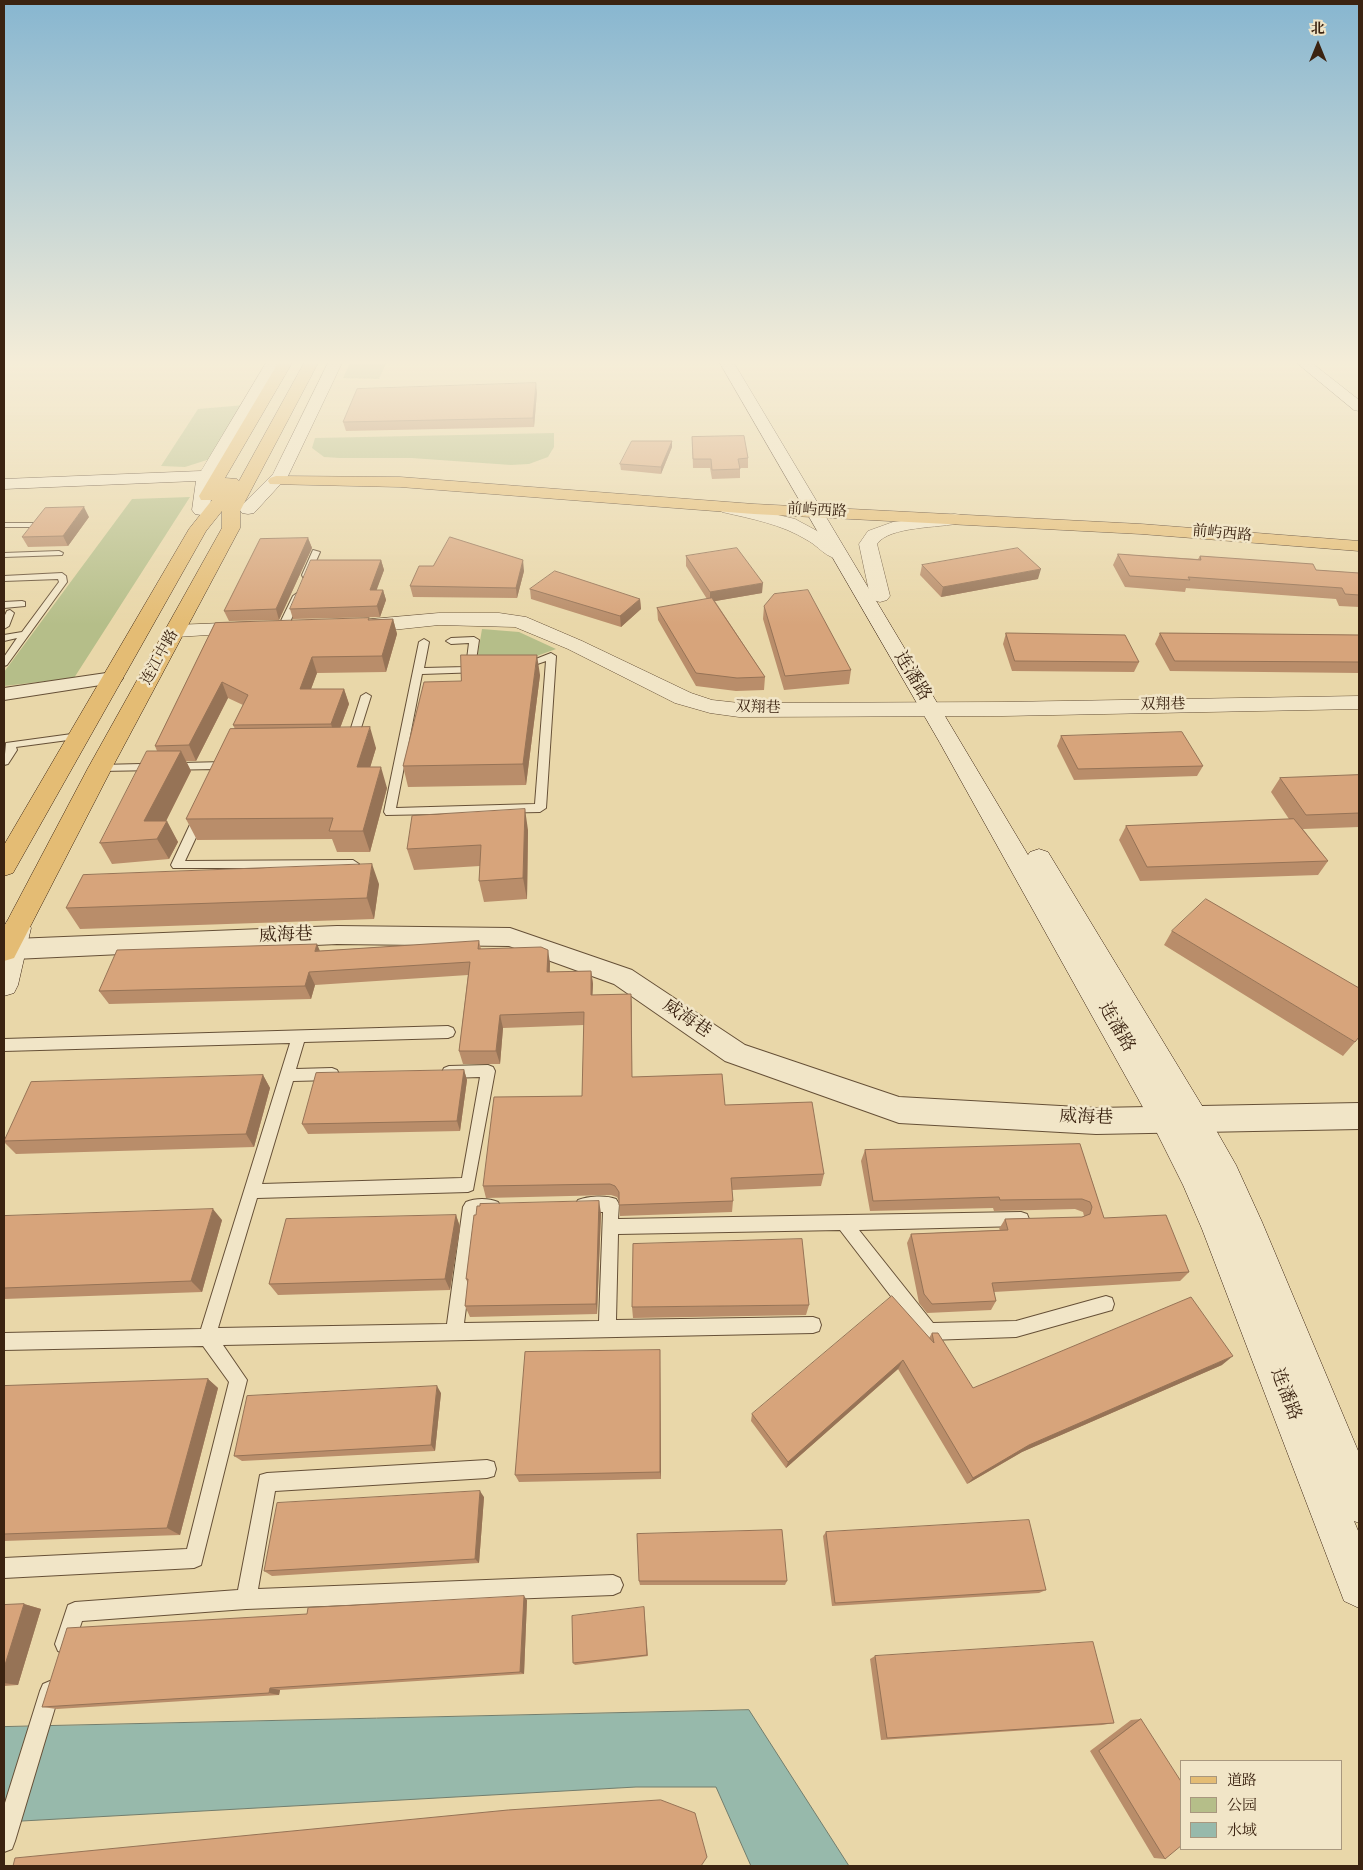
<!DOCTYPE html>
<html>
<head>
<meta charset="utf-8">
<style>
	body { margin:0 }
	#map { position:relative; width:1363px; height:1870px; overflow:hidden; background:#e9d7a9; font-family:"Sorts Mill Goudy","Noto Serif SC",serif }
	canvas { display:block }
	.frame { position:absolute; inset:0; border:5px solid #3b2311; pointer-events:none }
	.legend { position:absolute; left:1180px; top:1760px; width:162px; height:90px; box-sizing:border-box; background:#f1e5c7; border:1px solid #a8977e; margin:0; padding:6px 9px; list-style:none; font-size:15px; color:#3b2311 }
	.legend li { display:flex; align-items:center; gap:10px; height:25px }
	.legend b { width:25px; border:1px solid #a8977e }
	.north { position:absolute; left:1293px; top:20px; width:50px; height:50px; -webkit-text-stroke:4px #f1e5c7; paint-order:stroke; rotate:0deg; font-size:14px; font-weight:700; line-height:20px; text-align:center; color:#3b2311 }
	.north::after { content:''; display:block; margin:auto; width:18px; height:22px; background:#3b2311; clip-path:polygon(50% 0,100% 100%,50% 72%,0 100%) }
</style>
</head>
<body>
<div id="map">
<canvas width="1363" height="1870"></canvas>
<div class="frame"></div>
<ul class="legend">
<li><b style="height:6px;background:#e4bc74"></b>道路</li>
<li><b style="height:14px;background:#b5be89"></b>公园</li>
<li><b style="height:14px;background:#97b9ab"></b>水域</li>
</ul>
<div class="north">北</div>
</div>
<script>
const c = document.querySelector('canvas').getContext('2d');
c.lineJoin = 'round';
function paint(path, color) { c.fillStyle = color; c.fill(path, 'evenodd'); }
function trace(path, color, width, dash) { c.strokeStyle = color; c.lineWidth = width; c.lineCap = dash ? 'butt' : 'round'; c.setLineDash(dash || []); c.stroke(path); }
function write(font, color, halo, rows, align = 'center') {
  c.font = font + ' "Sorts Mill Goudy","Noto Serif SC",serif'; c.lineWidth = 5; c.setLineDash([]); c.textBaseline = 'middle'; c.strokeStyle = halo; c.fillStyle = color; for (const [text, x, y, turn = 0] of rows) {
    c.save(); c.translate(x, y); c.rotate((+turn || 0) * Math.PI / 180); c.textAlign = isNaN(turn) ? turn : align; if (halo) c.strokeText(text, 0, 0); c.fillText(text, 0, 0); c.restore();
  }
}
const green = new Path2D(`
	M350,363H386L379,379L343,378Z
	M245,405L210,459L185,467L161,466L198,409Z
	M554,433V447L548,457L529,464L511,465L411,458H339L324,457L312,448L315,438Z
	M190,497L74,678L4,686V672L132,499Z
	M482,629L519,632L556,649L509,666L476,665Z`);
const water = new Path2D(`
	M749,1710L849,1866H751L716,1787H636L4,1822V1727Z`);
const service = new Path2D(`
	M4,523H39L43,525L39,527H4Z
	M313,550L320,552L309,577H303L302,575Z
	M59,551L63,553L62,555L4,557V553Z
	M62,573L66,576L67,582L7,665L4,666V657L17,638L4,641V635L22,632L59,582L58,579L4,581V576Z
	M297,593L301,596L288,627L283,630L280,629L278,627L293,596Z
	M22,601L25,602V606L4,608V602Z
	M10,610L14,613L9,626L4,629V617L7,611Z
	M474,637L479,640L475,667L481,668V672L422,674L396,808L535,804L546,661L523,669L518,666L551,653L556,656L546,808L540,812L386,815L384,812L419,642L424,639L429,642L424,668L466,667L469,643L451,644L446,641L451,638Z
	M366,693L371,696L356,744L351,747L347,746L346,744L361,696Z
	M79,733L84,736L83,738L16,747L17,750L8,764L4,765L6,743Z
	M224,762L229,765L226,771L222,772L217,769L100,771L95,768L100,765Z
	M200,812L206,816L185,861L353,860L359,864L353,868H173L171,865L194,816Z
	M448,1026L453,1028L455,1032L453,1036L448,1038L304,1042L296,1069L332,1068L337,1070L339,1074L337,1078L332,1080L293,1081L262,1184L462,1178L480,1077L449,1078L444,1076L442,1072L444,1068L449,1066L488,1065L493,1067L495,1071L473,1190L468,1192L257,1198L218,1328L447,1324L463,1207L466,1202C475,1198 489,1198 498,1202L501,1207L498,1212L493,1214H478L464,1323L599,1321L603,1212H583L578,1210L575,1205L578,1200C588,1196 606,1195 616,1199L619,1204L618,1219L1021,1212L1027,1214L1029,1219L1027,1224L1021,1226L859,1230L933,1323L1016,1321L1106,1296L1112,1298L1114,1304L1112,1310L1016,1337L929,1340L923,1338L840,1230L618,1234L616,1320L813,1317L819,1319L821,1325L819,1331L813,1333L223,1345L247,1380L201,1565L194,1568L4,1578V1558L187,1549L229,1382L203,1346L4,1350V1333L201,1329L290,1043L4,1051V1039Z
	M487,1460L494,1462L496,1469L494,1476L487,1478L275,1491L258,1589L613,1575L620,1578L623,1585L620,1592L613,1595L246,1609L82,1621L72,1651L65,1654L58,1651L55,1644L68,1605L75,1602L238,1590L260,1475L267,1473Z
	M50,1681L57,1684L60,1691L15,1841L12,1849L4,1852V1806L40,1691L43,1684Z`);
const minor = new Path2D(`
	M113,672L120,674L123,678L120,682L4,700V688Z
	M337,926L510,928L632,970L745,1045L899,1097L1096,1108L1359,1103V1129L1096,1134L899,1123L725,1061L614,984L509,946L337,944L14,959L5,956V942L14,939Z`);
const tertiary = new Path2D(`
	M728,503L795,519L821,533L847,554L844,558C829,562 820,547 807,540C781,524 752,519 722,512L719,508L722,504Z
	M955,514L961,515L964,519L961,523C940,528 889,526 877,544L890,596L887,600L880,602L873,600L870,596L859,544L868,531L893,522Z
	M439,613H499L526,617L582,641L691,693L712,700L739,703L1003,702L1359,696V709L1003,716L739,717L710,713L675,703L568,649L515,627L439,625L392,630L357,631L350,629L347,625L350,621Z
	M249,622L256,624L259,628L256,632L176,637L169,635L166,631L169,627L176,625Z`);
const secondary = new Path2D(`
	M266,363H280L214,476C210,487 213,505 207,514L201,515L195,514L192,510L196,481L4,489V479L201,471Z
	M328,363H342L288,476L254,513L248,514L242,513L239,509L242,505L273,474Z
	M720,363H734L1028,855L1030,852L1039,849L1048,852L1204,1109L1236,1165L1262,1222L1359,1453V1523L1354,1521L1359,1533V1608L1344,1601L1202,1229L1183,1185L1155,1129L940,743Z
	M1297,363H1312L1359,400V411L1354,410Z
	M17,918L27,921L31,928L18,985L14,993L4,996V927L7,921Z`);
const primary = new Path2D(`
	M276,476L400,477L754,504L1141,524L1359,541V551L1141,534L754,514L400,487L270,484L268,481L270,478Z`);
const trunk = new Path2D(`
	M278,363H292L225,478L237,479L239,481L304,363H318L240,511V528L112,768L14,958L4,961V927L88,768L222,528V511L206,531L13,873L4,876V845L189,529L212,500H201L199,496Z`);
const wall = new Path2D(`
	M537,392L534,427L346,431L343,422Z
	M692,437L748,458V468H740V478L712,479L710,468H693Z
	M672,447L661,474L621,470L620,464Z
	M89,517L68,546L28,547L22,537Z
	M308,538L312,548L279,620L229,621L224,611Z
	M1118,554L1198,559L1200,556L1316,570L1359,573V607L1339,606L1336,599L1186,588L1185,592L1125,587L1113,565Z
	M686,556L762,593L715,601L765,677L764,690L736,691L696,686L658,620L657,608L707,599L686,566Z
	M381,560L384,570L376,590H383L386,600L380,617L293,619L290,609Z
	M922,565L1038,579L941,597L920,575Z
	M524,571L517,598L413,597L410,586Z
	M530,589L640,599L641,609L621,627L531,599Z
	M764,606L851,670L849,684L784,690L763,619Z
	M393,619L397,634L386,672L317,673L311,689H344L349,704L340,728L376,748L370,767L387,788L370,852H337L332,839L197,840L186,819L235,729L233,725L243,705L228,698L196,761H186L191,771L166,821L178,842L169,859L112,864L100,843L157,751L155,746L215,623Z
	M1006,633L1139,662L1134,672L1012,671L1003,644Z
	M1160,633L1359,635V673L1170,671L1155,644Z
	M540,675L526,785L408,787L403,766L461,681Z
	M1061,736L1203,766L1197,776L1074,780L1057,746Z
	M1359,775V827L1303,829L1328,861L1318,875L1140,881L1119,840L1126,826L1289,819L1271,792L1280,778Z
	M528,830L527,899L484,902L479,881L480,866L414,870L407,849Z
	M379,884L374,919L80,929L66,908Z
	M1172,931L1355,1042L1343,1056L1164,945Z
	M479,941L481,949L550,963V972L591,971L593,984L592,995L631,994L632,1077L725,1105L824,1174L821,1186L732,1190L733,1201L732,1212L620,1216L619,1201L617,1197L611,1195L486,1198L483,1186L582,1096L584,1025L503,1028L500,1064H463L459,1051L468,975L315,985L311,999L109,1004L99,991L320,951Z
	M464,1070L467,1080L460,1131L308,1134L302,1124Z
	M263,1075L270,1088L254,1147L16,1154L4,1142V1140Z
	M1080,1144L1104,1218L1189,1272L1180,1281L994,1292L996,1301L991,1310L927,1313L919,1303L907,1243L911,1234L1000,1230L999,1229L1005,1219L1082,1217L1084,1216L1083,1212L1075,1209L994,1211L993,1208L870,1211L861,1161L865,1150Z
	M480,1206L601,1213L597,1314L470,1317L465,1306L468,1284L466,1279L476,1215Z
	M456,1215L460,1227L450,1290L278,1295L269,1284Z
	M4,1216L222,1220L202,1292L4,1299Z
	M809,1305L806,1315L633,1318L632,1307Z
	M932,1333L973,1388L1222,1365L1022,1452L967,1484L898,1369L786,1468L751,1421L752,1414L929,1338Z
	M660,1350L661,1479L519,1482L515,1475Z
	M208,1379L218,1388L180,1535L4,1541V1386Z
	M441,1393L435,1451L242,1461L234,1456Z
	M484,1497L479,1563L272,1576L264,1571Z
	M826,1532L1046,1590L1039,1593L832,1606L823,1536Z
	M639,1581H787L785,1585H640Z
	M527,1600L524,1674L280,1690L279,1695L57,1709L42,1707L307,1614Z
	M24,1604L41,1609L18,1685L4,1686V1605Z
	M644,1607L648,1656L575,1665L573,1663Z
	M875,1656L1114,1723L1102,1725L881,1740L870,1659Z
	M1141,1719L1165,1859L1154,1858L1090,1751L1131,1720Z`);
const shadedWall = new Path2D(`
	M536,383L537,392L534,427L533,418Z
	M672,441V447L661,474V467Z
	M84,507L89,517L68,546L63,536Z
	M308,538L312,548L279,620L276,609Z
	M381,560L384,570L373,600L370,590Z
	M523,560L524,571L517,598L516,588Z
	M1041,569L1038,579L941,597L943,587Z
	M763,583L762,593L710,602V592Z
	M383,590L386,600L380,617L377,606Z
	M640,599L641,609L621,627L620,616Z
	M393,619L397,634L386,672L382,656Z
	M537,655L540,675L526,785L523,764Z
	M312,657L317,673L305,705L300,689Z
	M222,682L228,698L196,761L189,745Z
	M344,689L349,704L336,739L331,724Z
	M370,727L376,748L364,788L357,767Z
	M181,751L191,771L157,839L144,821Z
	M381,767L387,788L370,852L363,831Z
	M525,809L528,830L527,899L523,878Z
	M167,821L178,842L169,859L157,839Z
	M372,864L379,884L374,919L367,898Z
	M317,944L323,958L315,951Z
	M548,950L550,963L549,986L547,972Z
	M591,971L593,984L592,1008L591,995Z
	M309,972L315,985L311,999L305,986Z
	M631,994L632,1007V1090V1077Z
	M500,1015L503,1028L500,1064L496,1051Z
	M464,1070L467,1080L460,1131L457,1121Z
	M263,1075L270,1088L254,1147L246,1134Z
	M599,1201L601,1213L597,1314L596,1304Z
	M213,1209L222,1220L202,1292L191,1281Z
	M456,1215L460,1227L450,1290L445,1279Z
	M660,1350V1359L661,1479L660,1472Z
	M1233,1356L1222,1365L1022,1452L967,1484L973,1478L1029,1445Z
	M903,1360L898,1369L786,1468L788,1462Z
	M208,1379L218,1388L180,1535L167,1528Z
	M437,1386L441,1393L435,1451L431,1445Z
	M480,1491L484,1497L479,1563L475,1559Z
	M524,1596L527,1600L524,1674L520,1672Z
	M24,1604L41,1609L18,1685L4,1683V1668Z
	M270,1688L280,1690L279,1695L269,1693Z`);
const building = new Path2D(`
	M536,383L533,418L343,422L357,389Z
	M744,436L748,458L738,459L740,469L712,470L711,459H693L692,437Z
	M632,441H672L661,467L620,464Z
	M84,507L63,536L22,537L45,508Z
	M450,537L523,560L516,588L410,586L419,566H433Z
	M308,538L276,609L224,611L260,539Z
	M737,548L763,583L710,592L686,556Z
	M1018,548L1041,569L943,587L922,565Z
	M1118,554L1201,560L1200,556L1313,564L1316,570L1359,573V595L1345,594L1342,588L1188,577L1190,580L1130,576Z
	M311,560H381L370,590H383L377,606L290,609Z
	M555,571L640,599L620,616L530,589Z
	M808,590L851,670L785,676L764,606L774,594Z
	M712,598L765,677L737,678L696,673L657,608Z
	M369,618L368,620L393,619L382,656L312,657L300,689H344L331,724L233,725L248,695L222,682L189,745L155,746L215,623Z
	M1006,633L1125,635L1139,662L1015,661Z
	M1160,633L1359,635V662L1175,661Z
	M461,655H537L523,764L403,766L424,682L461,681Z
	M370,727L357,767H381L363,831H329L333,818L186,819L230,729Z
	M1182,732L1203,766L1078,769L1061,736Z
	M147,751H181L144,821H167L157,839L100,843Z
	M1359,775V813L1306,815L1280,778Z
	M525,809L523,878L479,881L481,845L407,849L412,816Z
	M1294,819L1328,861L1147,867L1126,826Z
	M372,864L367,898L66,908L83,875Z
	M1206,899L1359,988V1037L1355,1042L1172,931Z
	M479,941L478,949L541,947L548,950L547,972L591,971V995L631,994L632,1077L722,1074L725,1105L812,1102L824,1174L731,1178L733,1201L619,1205V1192L615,1186L610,1184L483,1186L494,1097L582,1096L584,1012L500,1015L496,1051H459L470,962L309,972L305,986L99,991L117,950L317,944L315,951Z
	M464,1070L457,1121L302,1124L316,1073Z
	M263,1075L246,1134L4,1141L31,1082Z
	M1080,1144L1104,1218L1166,1215L1189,1272L992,1283L996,1301L932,1304L924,1294L911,1234L1008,1230L1005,1219L1082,1217L1090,1214L1092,1207L1090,1202L1082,1199L1000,1200L999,1197L873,1201L865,1150Z
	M599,1201L596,1304L465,1306L468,1279H466L474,1215H476L477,1206H480V1204Z
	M213,1209L191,1281L4,1288V1216Z
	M456,1215L445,1279L269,1284L286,1219Z
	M802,1239L809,1305L632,1307L633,1244Z
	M892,1296L934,1343L932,1333H938L973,1388L1191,1297L1233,1356L1029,1445L973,1478L903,1360L788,1462L752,1414Z
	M660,1350V1472L515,1475L525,1352Z
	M208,1379L167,1528L4,1534V1386Z
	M437,1386L431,1445L234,1456L247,1396Z
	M480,1491L475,1559L264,1571L277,1503Z
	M1029,1520L1046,1590L835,1603L826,1532Z
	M782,1530L787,1581H639L637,1534Z
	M524,1596L520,1672L270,1688L269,1693L42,1707L67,1628L307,1614L308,1608Z
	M24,1604L4,1668V1605Z
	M644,1607L647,1655L573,1663L572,1616Z
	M1093,1642L1114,1723L887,1738L875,1656Z
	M1141,1719L1182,1783V1845L1165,1859L1099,1751Z
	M661,1800L695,1813L707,1857L701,1866H13L15,1858L508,1810Z`);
const farStreetnames = [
	["前屿西路",817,512,3],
	["前屿西路",1222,535,5],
	["连江中路",161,658,-61],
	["双翔巷",1163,706,-1],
	["双翔巷",758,709,2]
];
const streetNames = [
	["连潘路",911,677,59],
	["威海巷",286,937,-2],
	["威海巷",686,1020,34],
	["连潘路",1115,1028,60],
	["威海巷",1086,1119,2],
	["连潘路",1284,1395,69]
];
paint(green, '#b5be89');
paint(water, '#97b9ab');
trace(water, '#727d6d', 1);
trace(service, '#665037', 2);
trace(minor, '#665037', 2);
trace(tertiary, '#665037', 1);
trace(secondary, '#3b2311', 1);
trace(primary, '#3b2311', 1);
trace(trunk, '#3b2311', 1);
paint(service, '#f1e5c7');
paint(minor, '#f1e5c7');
paint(tertiary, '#f1e5c7');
paint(secondary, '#f1e5c7');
paint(primary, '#e4bc74');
paint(trunk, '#e4bc74');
paint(wall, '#b98d6a');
paint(shadedWall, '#967356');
paint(building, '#d7a47b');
trace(building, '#967356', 1);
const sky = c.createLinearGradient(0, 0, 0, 625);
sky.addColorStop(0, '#87b6d0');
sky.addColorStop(0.58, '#f5edd8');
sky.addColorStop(1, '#f5edd800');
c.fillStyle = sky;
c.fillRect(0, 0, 1363, 625);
write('15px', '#3b2311', '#f1e5c7', farStreetnames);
write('18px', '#3b2311', '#f1e5c7', streetNames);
</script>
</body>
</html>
